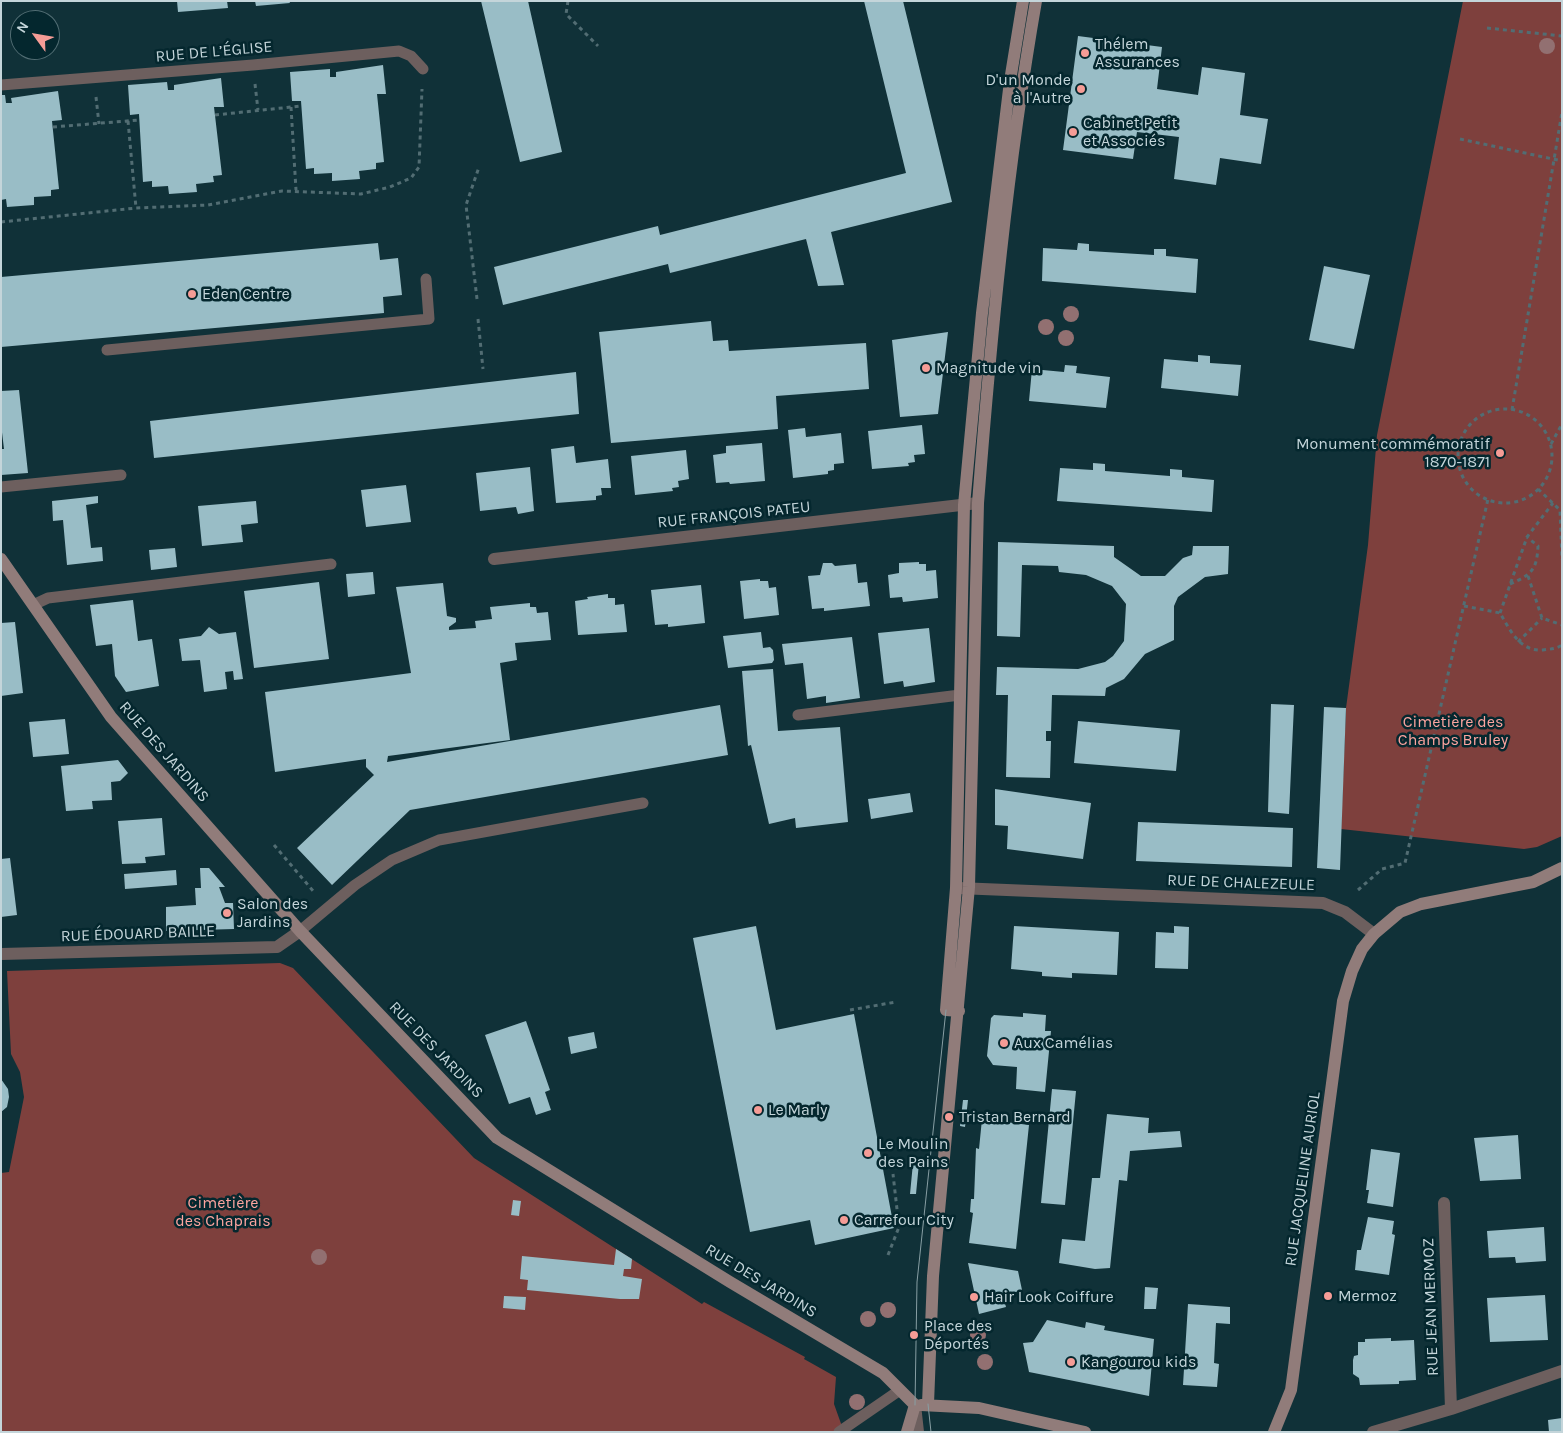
<!DOCTYPE html>
<html>
<head>
<meta charset="utf-8">
<style>
	body { margin:0 }
	#map { position:relative; width:1563px; height:1433px; overflow:hidden; background:#103138; font-family:Karla,sans-serif }
	canvas { display:block }
	.frame { position:absolute; inset:0; border:2px solid #c4d5da; pointer-events:none }
	.north { position:absolute; left:10px; top:10px; width:50px; height:50px; box-sizing:border-box; background:#04272e; border:1px solid #516d73; border-radius:50%; rotate:302deg; font-size:14px; font-weight:700; line-height:20px; text-align:center; color:#c4d5da }
	.north::after { content:''; display:block; margin:auto; width:18px; height:22px; background:#f59c96; clip-path:polygon(50% 0,100% 100%,50% 72%,0 100%) }
</style>
</head>
<body>
<div id="map">
<canvas width="1563" height="1433"></canvas>
<div class="frame"></div>
<div class="north">N</div>
</div>
<script>
const c = document.querySelector('canvas').getContext('2d');
c.lineJoin = 'round';
function paint(path, color) { c.fillStyle = color; c.fill(path, 'evenodd'); }
function trace(path, color, width, dash) { c.strokeStyle = color; c.lineWidth = width; c.lineCap = dash ? 'butt' : 'round'; c.setLineDash(dash || []); c.stroke(path); }
function write(font, color, halo, rows, align = 'center') {
  c.font = font + ' Karla,sans-serif'; c.lineWidth = 5; c.setLineDash([]); c.textBaseline = 'middle'; c.strokeStyle = halo; c.fillStyle = color; for (const [text, x, y, turn = 0] of rows) {
    c.save(); c.translate(x, y); c.rotate((+turn || 0) * Math.PI / 180); c.textAlign = isNaN(turn) ? turn : align; if (halo) c.strokeText(text, 0, 0); c.fillText(text, 0, 0); c.restore();
  }
}
const green = new Path2D(`
	M1463,1H1562V836L1537,847L1524,849L1341,829L1346,708L1368,545L1377,435Z
	M280,963L293,968L474,1158L702,1304L704,1302L805,1357L804,1359L836,1377L834,1404L844,1432H1V1173L9,1172L24,1097L20,1072L11,1054L7,971Z`);
const building = new Path2D(`
	M177,1H227L228,8L178,12Z
	M255,1H289L290,3L256,6Z
	M481,1H528L562,152L520,162Z
	M864,1H903L952,202L831,232L844,285L818,286L806,239L670,273L668,264L503,305L494,267L658,226L660,235L906,173Z
	M1078,36L1162,47L1157,89L1198,95L1202,67L1245,73L1240,115L1268,119L1261,164L1220,158L1216,185L1174,179L1179,137L1137,132L1133,159L1063,150Z
	M383,65L386,94H377L384,162L376,163V169L359,171L360,179L332,181V173L314,174V168L306,169L301,101H292L290,72L330,69V77H336V72Z
	M221,78L224,107H214L222,175L213,176L214,182L196,184L197,192L169,194L168,186L152,187V181L143,182L139,114L130,115L128,85L167,82L168,90H174V85Z
	M58,91L62,120L52,121L59,189L51,190V196L34,197V205L7,207L6,199L1,200V95H5L6,103H12L11,98Z
	M378,243L380,260L398,258L402,295L383,297L384,313L1,347V277Z
	M1078,243L1089,244V251L1154,255V249H1166V256L1198,259L1196,293L1042,281L1043,248L1077,250Z
	M1324,266L1370,275L1354,349L1309,340Z
	M711,321L713,341L728,340L729,351L866,343L869,389L776,396L778,429L611,443L599,332Z
	M948,332L938,414L900,417L892,340Z
	M1198,355L1210,356V363L1241,365L1238,396L1161,388L1164,359L1198,362Z
	M1065,365L1077,366L1076,373L1110,377L1106,408L1029,401L1032,369L1064,372Z
	M576,372L579,414L154,458L150,421Z
	M19,390L28,473L1,475V449H4L1,424V391Z
	M922,425L925,454L914,455L915,462L908,463L909,466L872,469L868,431Z
	M805,428L806,437L841,433L844,463L834,464V470L828,471V474L793,478L788,430Z
	M762,443L765,481L730,484L729,482L716,483L713,455L726,453V446Z
	M574,446L576,463L608,459L611,488H601L602,495L596,496V500L556,503L551,449Z
	M686,450L689,479L678,481L679,487L672,488L673,491L635,495L631,456Z
	M1093,463L1105,464V471L1170,476V469L1182,470V477L1214,480L1212,512L1057,501L1060,468L1093,470Z
	M530,467L534,511L518,514L516,507L480,511L476,473Z
	M406,485L411,522L366,527L361,490Z
	M98,496V503L86,505L91,548L102,547L103,561L67,565L63,520L53,521L52,501Z
	M256,501L258,523L241,525L243,542L202,546L198,506Z
	M998,542L1114,546V557L1141,576H1165L1183,558L1192,555L1193,546H1229L1228,574L1205,577L1178,597L1174,606V640L1145,654L1124,679L1106,688L1105,696L1052,695L1051,731H1046V741H1051L1050,778L1006,777L1008,695H996L997,667L1078,669L1105,662L1113,656L1124,641L1126,604L1112,586L1086,575L1059,572L1058,566L1022,565L1020,637L997,636Z
	M175,548L177,567L151,570L149,550Z
	M919,562V564H926V571L936,570L938,598L903,602L902,597L890,598L888,575L899,573V563Z
	M823,563H832L835,566L856,564L858,583L867,582L870,606L824,611V608L812,609L808,576L820,575Z
	M373,572L375,594L348,597L346,574Z
	M760,579V581H768L769,588L776,587L779,615L744,619L740,581Z
	M319,582L329,659L254,668L244,591Z
	M443,583L447,616L456,618V622L449,627V630L476,628L475,621L492,619L490,607L530,603V607H536L537,613L548,612L551,640L515,643L517,660L500,663L510,740L388,756L387,762L720,705L728,755L410,810L332,885L297,848L374,775L366,767V759L275,772L265,692L411,673L396,587Z
	M701,585L705,623L668,627V624L655,625L651,590Z
	M608,594V598H615V605L624,604L627,632L578,635L575,601L588,599L587,597Z
	M133,600L138,641L152,639L159,686L126,692L115,676L112,644L96,646L90,605Z
	M15,622L23,693L1,696V623Z
	M209,627L219,634L236,632L243,679L234,680L233,671L225,672L227,689L204,692L200,660L182,661L179,639L201,636Z
	M929,628L935,682L904,687L903,681L884,684L878,633Z
	M761,632L763,648L770,647L773,650L774,660L772,663L728,668L723,636Z
	M852,637L860,698L826,703V696L807,699L803,663L785,665L782,644Z
	M773,669L778,731L840,727L848,822L796,828L795,818L769,824L751,745L748,746L742,671Z
	M1271,704L1294,705L1289,814L1268,812Z
	M1324,707L1346,708L1340,870L1317,868Z
	M65,719L69,754L33,757L29,722Z
	M1078,721L1180,730L1176,771L1074,763Z
	M118,760L128,773L120,781L111,782L112,800L92,801L93,809L66,811L61,766Z
	M995,789L1091,803L1083,859L1007,849L1008,826L995,825Z
	M910,793L913,812L871,819L868,799Z
	M162,818L165,855L145,857L146,863L122,864L118,821Z
	M1138,822L1293,828L1292,867L1136,861Z
	M10,858L17,915L1,917V859Z
	M200,868H209L225,887H219L225,903H233L234,929L166,931V907L196,905L195,888H201Z
	M176,870L177,885L125,889L124,874Z
	M756,926L776,1030L854,1014L894,1228L815,1245L810,1220L750,1232L693,938Z
	M1014,926L1119,932L1117,975L1072,973V978L1042,976V972L1011,969Z
	M1174,926L1189,927L1188,969L1155,968L1156,932L1174,933Z
	M1023,1013L1046,1015L1045,1031H1051L1045,1092L1016,1089L1017,1067L993,1065L987,1056L991,1018L994,1015L1023,1017Z
	M526,1021L550,1090L545,1092L551,1110L536,1115L530,1097L509,1104L485,1035Z
	M594,1032L597,1048L571,1054L568,1037Z
	M1,1079L8,1089L9,1097L7,1107L1,1112Z
	M1052,1089L1076,1091L1065,1205L1041,1203Z
	M963,1100H968L965,1127L960,1126Z
	M1107,1114L1149,1118L1148,1133L1180,1131L1182,1147L1130,1151L1127,1181L1119,1180L1110,1268L1095,1269L1059,1263L1062,1239L1085,1241L1092,1178H1100Z
	M982,1119L1029,1125L1016,1249L969,1243L973,1213L970,1212L971,1199H974L976,1148L979,1149Z
	M1518,1135L1521,1179L1480,1181L1474,1138Z
	M1371,1149L1400,1153L1393,1207L1367,1203L1369,1190H1366Z
	M913,1163H919L916,1194H910Z
	M513,1200L521,1201L519,1216L511,1215Z
	M1368,1217L1394,1221L1392,1234L1395,1235L1389,1275L1355,1270L1357,1250H1361Z
	M1544,1227L1546,1261L1516,1263L1515,1257L1489,1258L1487,1231Z
	M616,1249L632,1259L631,1269H624L623,1276L642,1279L639,1299H620L527,1290L528,1280L520,1279L522,1256L614,1265Z
	M968,1263L1018,1271L1022,1290L1003,1296L1006,1307L979,1314Z
	M1145,1287L1158,1288L1156,1309H1144Z
	M1545,1295L1548,1340L1490,1342L1487,1298Z
	M504,1296L526,1297L525,1310L503,1308Z
	M1188,1304L1230,1307V1324L1216,1323L1214,1363L1219,1364L1217,1387L1183,1385Z
	M1047,1320L1085,1328L1086,1322L1105,1326L1104,1330L1154,1339L1149,1396L1029,1372L1023,1343L1033,1342Z
	M1391,1338V1341L1414,1340L1416,1380L1399,1381V1384L1360,1385L1359,1378L1353,1374V1360L1354,1356L1358,1355V1342H1365V1339Z
	M1562,1418V1432H1549L1548,1420Z`);
const path = new Path2D(`
	M568,1L566,14L598,46
	M1487,28L1562,36
	M255,84L258,110
	M96,97L99,124
	M291,107L296,190
	M215,115L301,106
	M128,121L136,208
	M53,127L139,120
	M1460,139L1562,161
	M1,222L136,208L208,205L282,191L361,194L390,187L411,178L419,167L422,89
	M477,299L466,205L479,167
	M478,319L483,369
	M1458 456a47 47 0 1 1 94 0a47 47 0 1 1-94 0Z
	M1512,410L1562,112
	M1551,444L1562,424
	M1538,489L1560,510L1562,560
	M1528,576L1542,618L1562,625
	M1510,584C1531,575 1537,570 1538,546L1527,537
	M1464,606L1500,613C1510,630 1520,652 1543,650C1550,649 1556,649 1562,645
	M1500,613L1527,537L1553,503
	M1518,642L1542,618
	M274,845L314,892
	M1358,890L1382,869L1405,863L1488,499
	M850,1010L896,1002
	M888,1255L899,1227L893,1174`);
const lane = new Path2D(`
	M1,85L253,65L399,51L411,56L423,69
	M107,350L429,319L426,279
	M1,487L121,475
	M33,605L48,598L331,564
	M798,715L960,695
	M300,931L355,885L392,860L439,840L643,803
	M839,1432L900,1390`);
const street = new Path2D(`
	M494,559L978,503
	M958,888L1323,903L1345,912L1374,934
	M1,954L277,947L300,931
	M1444,1203L1451,1409
	M915,1405L918,1432
	M1373,1432L1451,1409L1562,1371`);
const secondary = new Path2D(`
	M1,559L111,717L300,931L497,1138L730,1282L883,1373L915,1405
	M959,1011L946,1010L956,888L964,505L982,313L1010,81L1023,1
	M928,1404L933,1276L969,887L978,503C991,335 1007,168 1036,1
	M921,1405L979,1408L1085,1432
	M907,1432L915,1405
	M1274,1432L1291,1390L1343,1001L1352,971L1362,949L1374,934L1400,912L1421,904L1533,882L1562,868`);
const tram = new Path2D(`
	M928,1404L931,1432
	M915,1405L917,1282L946,1010`);
const trees = [
	[1547,46],
	[1071,314],
	[1046,327],
	[1066,338],
	[319,1257],
	[888,1310],
	[868,1319],
	[978,1335],
	[985,1362],
	[857,1402]
];
const markers = [
	[1085,53,5,"#f59c96"],
	[1081,89,5,"#f59c96"],
	[1073,132,5,"#f59c96"],
	[192,294,5,"#f59c96"],
	[926,368,5,"#f59c96"],
	[1500,453,5,"#f59c96"],
	[227,913,5,"#f59c96"],
	[1004,1043,5,"#f59c96"],
	[758,1110,5,"#f59c96"],
	[949,1117,5,"#f59c96"],
	[868,1153,5,"#f59c96"],
	[844,1220,5,"#f59c96"],
	[1328,1296,5,"#f59c96"],
	[974,1297,5,"#f59c96"],
	[914,1335,5,"#f59c96"],
	[1071,1362,5,"#f59c96"]
];
const poiNames = [
	["Thélem",1095,44],
	["Assurances",1095,62],
	["D'un Monde",1071,80,"right"],
	["à l'Autre",1071,98,"right"],
	["Cabinet Petit",1083,123],
	["et Associés",1083,141],
	["Eden Centre",202,294],
	["Magnitude vin",936,368],
	["Monument commémoratif",1490,444,"right"],
	["1870-1871",1490,462,"right"],
	["Salon des",237,904],
	["Jardins",237,922],
	["Aux Camélias",1014,1043],
	["Le Marly",768,1110],
	["Tristan Bernard",959,1117],
	["Le Moulin",878,1144],
	["des Pains",878,1162],
	["Carrefour City",854,1220],
	["Mermoz",1338,1296],
	["Hair Look Coiffure",984,1297],
	["Place des",924,1326],
	["Déportés",924,1344],
	["Kangourou kids",1081,1362]
];
const streetNames = [
	["RUE DE L’ÉGLISE",214,52,-5],
	["RUE FRANÇOIS PATEU",734,515,-6],
	["RUE DES JARDINS",164,752,49],
	["RUE DE CHALEZEULE",1241,883,2],
	["RUE ÉDOUARD BAILLE",138,934,-2],
	["RUE DES JARDINS",436,1050,46],
	["RUE JACQUELINE AURIOL",1303,1179,-82],
	["RUE DES JARDINS",761,1281,31],
	["RUE JEAN MERMOZ",1431,1307,-92]
];
const parkNames = [
	["Cimetière des",1453,722],
	["Champs Bruley",1453,740],
	["Cimetière",223,1203],
	["des Chaprais",223,1221]
];
paint(green, '#7e403d');
paint(building, '#99bdc6');
trace(path, '#526d73', 3, [4, 4]);
trace(lane, '#6d5f5e', 11);
trace(street, '#6d5f5e', 12);
trace(secondary, '#917c7a', 12);
trace(tram, '#889fa4', 1);
c.fillStyle = '#927071';
for (const [x, y] of trees) { c.beginPath(); c.arc(x, y, 8, 0, 2 * Math.PI); c.fill(); }
for (const [x, y, r, color] of markers) { const dot = new Path2D(); dot.arc(x, y, r, 0, 2 * Math.PI); c.fillStyle = color; c.fill(dot); trace(dot, '#04272e', 2); }
write('16px', '#c4d5da', '#04272e', poiNames, 'left');
write('16px', '#c4d5da', '#04272e', streetNames);
write('16px', '#fca49f', '#04272e', parkNames);
</script>
</body>
</html>
